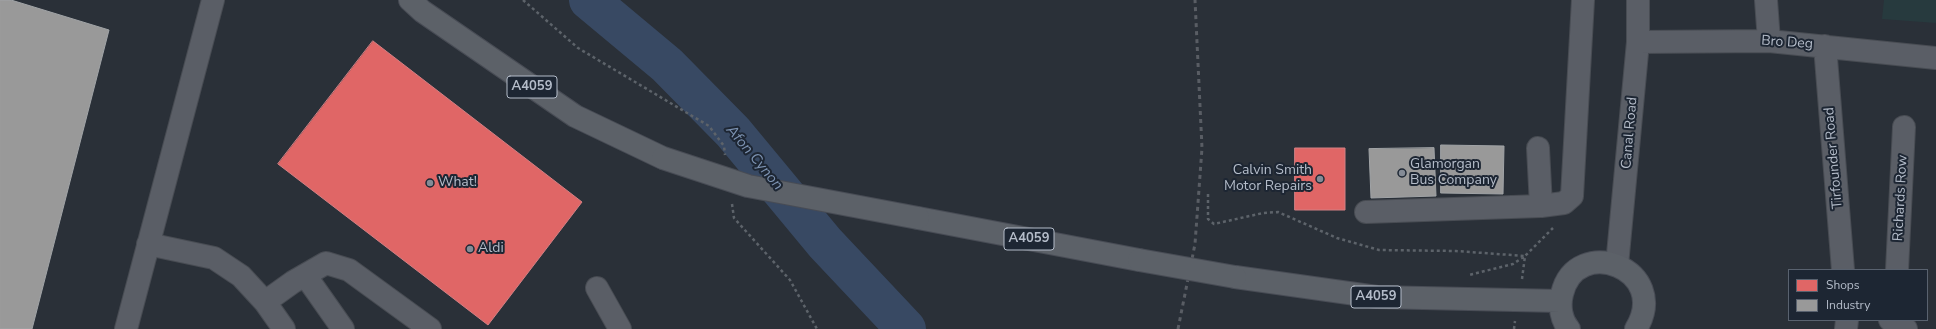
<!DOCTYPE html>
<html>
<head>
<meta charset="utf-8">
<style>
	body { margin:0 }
	#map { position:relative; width:1936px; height:329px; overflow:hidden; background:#2a3038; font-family:"Nunito Sans",sans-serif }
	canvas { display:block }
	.legend { position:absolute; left:1788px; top:269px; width:140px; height:52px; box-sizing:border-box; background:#1d2633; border:1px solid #59626f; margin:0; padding:5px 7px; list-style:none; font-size:12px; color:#b4bcc9 }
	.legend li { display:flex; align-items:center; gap:8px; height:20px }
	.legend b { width:20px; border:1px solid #59626f }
</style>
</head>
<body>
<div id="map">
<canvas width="1936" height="329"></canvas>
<ul class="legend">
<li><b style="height:11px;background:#e06666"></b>Shops</li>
<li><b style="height:11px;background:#999"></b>Industry</li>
</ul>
</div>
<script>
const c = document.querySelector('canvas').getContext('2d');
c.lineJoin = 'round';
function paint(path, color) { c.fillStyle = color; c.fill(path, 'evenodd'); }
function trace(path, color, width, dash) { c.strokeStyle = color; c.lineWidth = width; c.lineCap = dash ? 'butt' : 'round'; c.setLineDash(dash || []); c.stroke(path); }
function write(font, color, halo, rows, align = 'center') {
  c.font = font + ' "Nunito Sans",sans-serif'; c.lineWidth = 4; c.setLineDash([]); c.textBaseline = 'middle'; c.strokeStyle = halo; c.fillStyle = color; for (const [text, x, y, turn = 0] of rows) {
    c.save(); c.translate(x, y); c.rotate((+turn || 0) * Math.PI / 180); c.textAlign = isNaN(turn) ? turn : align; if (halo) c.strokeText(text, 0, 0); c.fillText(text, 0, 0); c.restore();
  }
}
const green = new Path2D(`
	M1884,0H1936V23L1882,19Z`);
const shops = new Path2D(`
	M373,41L582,202L488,325L278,164Z
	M1295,148H1345V210H1295Z`);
const industry = new Path2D(`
	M0,0H11L109,30L32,329H0Z
	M1441,145L1504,146L1503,194L1441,193Z
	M1434,148L1436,196L1371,198L1369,149Z`);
const river = new Path2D(`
	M589,0L667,65L733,132L825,243L906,329`);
const path = new Path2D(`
	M523,0L578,48L709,126L724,146L725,155
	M1208,194V219L1214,224L1263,213L1278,212L1337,238L1379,250L1456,251L1525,256L1513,264L1469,275
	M732,204L734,218L790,280L817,329
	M1522,279L1525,256L1553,228
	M1514,329L1515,321`);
const minor = new Path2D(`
	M1766,0L1769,41
	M1638,42L1769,41L1936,58
	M1825,46L1843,270
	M1538,148L1541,206
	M1366,212L1541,206L1564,203L1572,196L1583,0
	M148,244L214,258L241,276L265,302L284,329
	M1617,265L1638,42V0
	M1897,270L1904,127
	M305,275L343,329
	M597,288L620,329
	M265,302L293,282L326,263L349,270L430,329
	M1890,320L1906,329
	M126,329L213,0
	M1846,329L1847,320`);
const major = new Path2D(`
	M410,0L422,11L575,116L663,158
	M918,218L1139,260
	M1235,277L1377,297L1560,301
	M1569,329C1561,320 1559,306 1562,294C1576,233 1672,269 1636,329`);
const rail = new Path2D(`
	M1178,329L1195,244L1202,148L1195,0`);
const majorBridge = new Path2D(`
	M663,158L748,186L918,218
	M1139,260L1235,277`);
const markers = [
	[1402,173,4,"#848b96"],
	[1320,179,4,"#848b96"],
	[430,183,4,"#848b96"],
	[470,249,4,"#848b96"]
];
const shields = [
	[532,87,50],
	[1029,239,50],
	[1376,297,50]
];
const shieldNames = [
	["A4059",532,87],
	["A4059",1029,239],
	["A4059",1376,297]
];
const streetNames = [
	["Bro Deg",1787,43,4],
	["Canal Road",1630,133,-85],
	["Tirfounder Road",1834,158,-95],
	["Richards Row",1901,198,-87]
];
const poiNames = [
	["Glamorgan",1410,165],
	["Bus Company",1410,181],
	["Calvin Smith",1312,171,"right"],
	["Motor Repairs",1312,187,"right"],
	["What!",438,183],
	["Aldi",478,249]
];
const waterNames = [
	["Afon Cynon",754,158,50]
];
paint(green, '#273a3e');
paint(shops, '#e06666');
trace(shops, '#d38084', 1);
paint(industry, '#999');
trace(industry, '#a1a4a7', 1);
trace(river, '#384963', 40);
trace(minor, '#484c53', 24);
trace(major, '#484c55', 24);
trace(path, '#5d636a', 2.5, [3, 3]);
trace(minor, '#5a5e66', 22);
trace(major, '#5c6168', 22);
trace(rail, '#595d64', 3, [4, 4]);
trace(majorBridge, '#484c55', 24, []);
trace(majorBridge, '#5c6168', 22);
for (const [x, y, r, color] of markers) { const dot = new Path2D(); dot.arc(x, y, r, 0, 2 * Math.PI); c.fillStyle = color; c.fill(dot); trace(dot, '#1d2633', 1.5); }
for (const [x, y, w] of shields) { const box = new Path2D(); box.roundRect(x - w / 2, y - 11, w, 22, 3); c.fillStyle = '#1d2633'; c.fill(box); trace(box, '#b4bcc9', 1); }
write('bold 13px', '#b4bcc9', null, shieldNames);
write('14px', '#b4bcc9', '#1d2633', streetNames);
write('14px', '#b4bcc9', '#1d2633', poiNames, 'left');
write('italic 15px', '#7c92b1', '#1d2633', waterNames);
</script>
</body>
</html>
